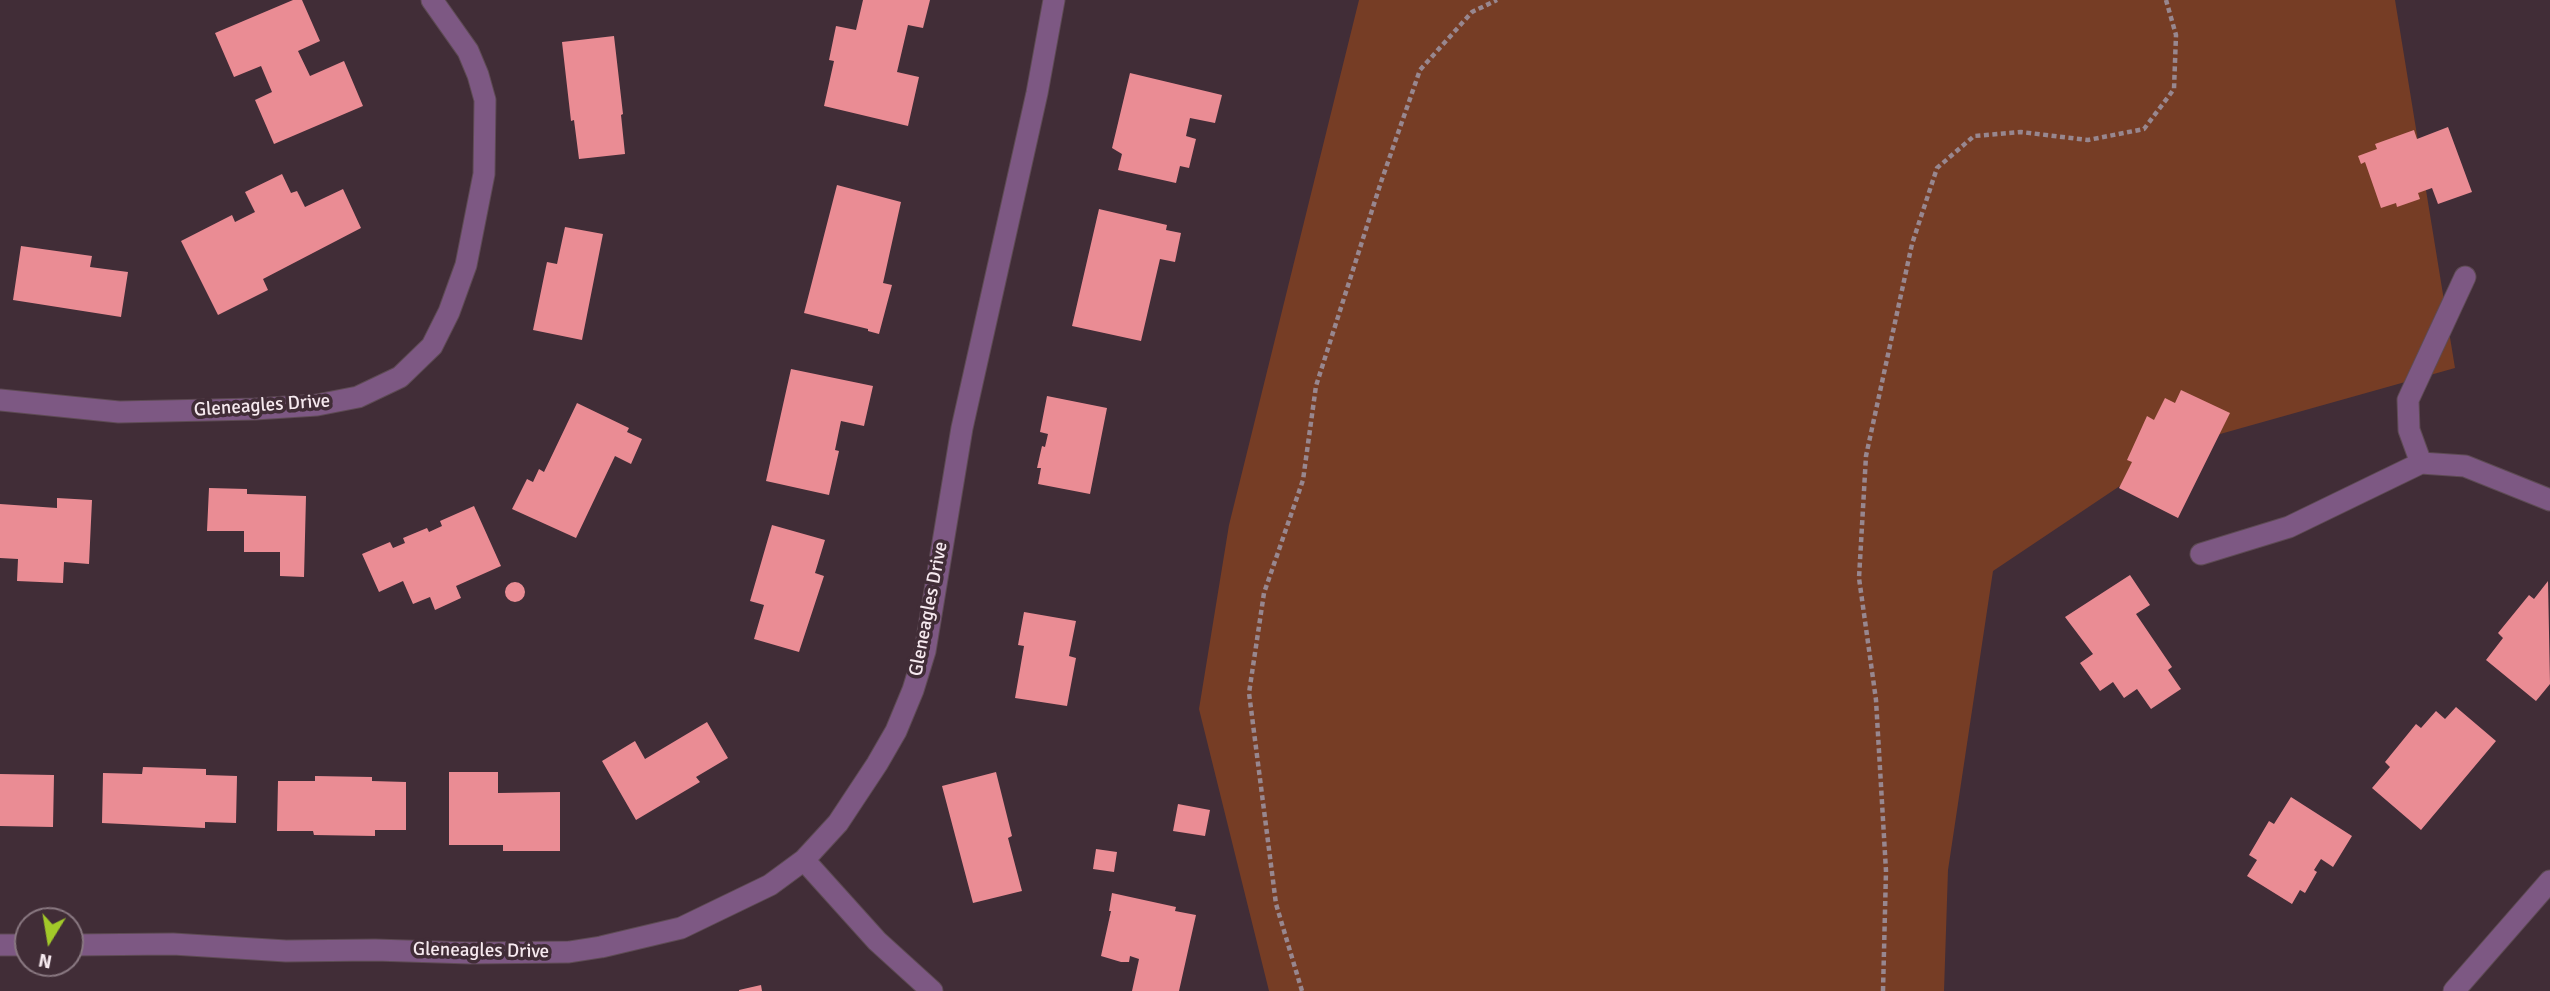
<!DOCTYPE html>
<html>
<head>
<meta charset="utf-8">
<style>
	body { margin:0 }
	#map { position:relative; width:2550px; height:991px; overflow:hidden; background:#412d37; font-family:Signika,sans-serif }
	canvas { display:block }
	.north { position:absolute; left:14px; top:907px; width:70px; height:70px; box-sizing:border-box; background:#412d37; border:2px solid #897881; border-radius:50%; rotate:191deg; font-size:19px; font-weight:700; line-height:28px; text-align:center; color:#f6e9ef }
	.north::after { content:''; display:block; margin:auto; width:24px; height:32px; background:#a2c929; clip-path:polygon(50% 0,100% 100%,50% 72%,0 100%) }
</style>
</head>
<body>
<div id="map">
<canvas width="2550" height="991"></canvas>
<div class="north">N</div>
</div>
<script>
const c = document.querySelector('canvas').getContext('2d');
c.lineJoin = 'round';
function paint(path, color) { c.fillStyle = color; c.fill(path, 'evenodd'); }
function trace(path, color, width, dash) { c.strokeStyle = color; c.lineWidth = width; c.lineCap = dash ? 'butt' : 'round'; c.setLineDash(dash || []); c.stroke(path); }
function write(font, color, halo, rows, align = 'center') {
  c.font = font + ' Signika,sans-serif'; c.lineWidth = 7; c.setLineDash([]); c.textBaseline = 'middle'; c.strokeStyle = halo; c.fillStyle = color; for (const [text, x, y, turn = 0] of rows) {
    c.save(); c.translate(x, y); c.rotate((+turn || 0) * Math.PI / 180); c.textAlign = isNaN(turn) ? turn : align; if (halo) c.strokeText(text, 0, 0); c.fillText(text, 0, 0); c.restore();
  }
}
const green = new Path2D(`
	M1359,0H2395L2455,368L2181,445L1993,571L1948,870L1944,991H1269L1199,709L1229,525Z`);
const building = new Path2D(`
	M293,0H302L320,41L298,51L310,76L344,61L363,106L274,144L255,100L272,92L261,66L234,77L215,33Z
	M863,0H930L923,28L908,25L897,72L919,77L908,126L824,106L834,61L829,60L836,26L856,30Z
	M614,36L623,114L621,115L625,154L579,159L574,120L571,121L562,42Z
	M1130,73L1222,95L1215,123L1190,118L1186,136L1196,139L1189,168L1180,166L1176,183L1118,170L1122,154L1112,148Z
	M2448,127L2472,192L2438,204L2432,188L2418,193L2420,199L2397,207L2396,203L2381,208L2365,162L2361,164L2358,156L2377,149L2375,144L2414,130L2417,139Z
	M282,174L291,193L297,191L305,207L343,189L361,228L263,279L268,290L218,315L181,241L232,215L235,222L255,212L245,192Z
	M837,185L901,202L883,283L892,285L879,334L868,331V329L804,313Z
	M1099,209L1167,225L1166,230L1181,233L1175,262L1160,259L1141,341L1072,326Z
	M565,227L603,234L582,340L533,330L547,262L557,264Z
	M21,246L92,256L90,267L128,272L121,317L13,300Z
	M791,369L873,386L864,426L841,421L835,450L839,451L829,495L766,481Z
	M2181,390L2230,413L2178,518L2119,488L2132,462L2127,460L2147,416L2154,420L2165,398L2175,403Z
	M1047,396L1107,408L1090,494L1038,484L1041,468H1037L1042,446L1045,447L1048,434L1040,432Z
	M577,403L629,428L627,432L642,439L631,464L615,456L576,538L512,509L527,479L533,482L539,469L544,472Z
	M209,488L247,489V494L306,496L304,577L280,576V552H244V531H207Z
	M57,498L92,500L89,564L64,562L63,583L17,581L18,559L0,558V504L57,508Z
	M474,506L501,566L456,586L461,598L435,610L430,597L413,604L403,581L379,592L362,554L390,542L393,548L405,543L403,538L427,528L429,532L442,526L440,521Z
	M772,525L825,540L815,573L824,576L799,652L754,639L764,605L750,601Z
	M2130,575L2150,605L2136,614L2172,667L2168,670L2181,689L2151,709L2137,689L2124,698L2113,682L2100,691L2080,663L2093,654L2065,617Z
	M2548,581L2550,684L2536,701L2486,660L2503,638L2498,633L2529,595L2534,599Z
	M505 592a10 10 0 1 1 20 0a10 10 0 1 1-20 0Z
	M1024,612L1076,621L1069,656L1076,658L1067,706L1015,698L1024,646L1018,645Z
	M2456,707L2496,741L2421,830L2372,788L2390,767L2385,762L2416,724L2421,728L2436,711L2445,719Z
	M707,722L728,758L696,777L700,782L636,820L602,761L635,741L645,759Z
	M143,767L206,769V775L237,776L236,823L205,822V828L102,823L103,773L142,774Z
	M449,772H498V793L560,792V851H503V845H449Z
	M996,772L1012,836L1008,838L1022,891L973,903L942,786Z
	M0,774L54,775L53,827L0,826Z
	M315,776L372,777V781L406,782V830H375V836L314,835L313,831H277L278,781H315Z
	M2291,797L2352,836L2333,867L2321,859L2314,870L2317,872L2305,893L2300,890L2292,904L2247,876L2257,860L2249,855L2269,821L2274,824Z
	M1178,804L1210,810L1205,836L1173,831Z
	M1096,849L1117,852L1114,872L1093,869Z
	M1112,893L1176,907L1175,911L1196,915L1179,991H1132L1139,959L1130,956L1129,962H1121L1101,956L1111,911H1109Z
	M761,985L762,991H739V990Z`);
const path = new Path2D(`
	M1302,991L1276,904L1249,693L1264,593L1303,480L1316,386L1381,182L1420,70L1472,12L1497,0
	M1883,991L1886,871L1876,700L1859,578L1866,456L1912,244L1937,168L1974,136L2021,132L2088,140L2144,129L2174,89L2176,35L2166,0`);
const lane = new Path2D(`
	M2421,463L2409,430L2408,400L2465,277
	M2201,554L2289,527L2421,463L2465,466L2550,500`);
const street = new Path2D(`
	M0,400L119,412L255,409L317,405L358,397L400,377L432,346L449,312L466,265L484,174L485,100L478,75L468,51L432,0
	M804,860L877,941L932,991
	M0,945H28
	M70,945L173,944L286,951L375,950L470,953L569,952L601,947L681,928L770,885L804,860L838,823L877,764L896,731L913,690L925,651L962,428L1037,93L1054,0
	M2454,991L2550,881`);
const streetNames = [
	["Gleneagles Drive",262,406,-4],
	["Gleneagles Drive",929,609,-79],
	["Gleneagles Drive",481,951,1]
];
paint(green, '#763d25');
paint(building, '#ea8c94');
trace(lane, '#5e4b54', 23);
trace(street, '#5e4b54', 23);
trace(path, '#98878f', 4.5, [5, 3.5]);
trace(lane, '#7d5883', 21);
trace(street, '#7d5883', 21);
write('19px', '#f6e9ef', '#412d37', streetNames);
</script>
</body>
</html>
